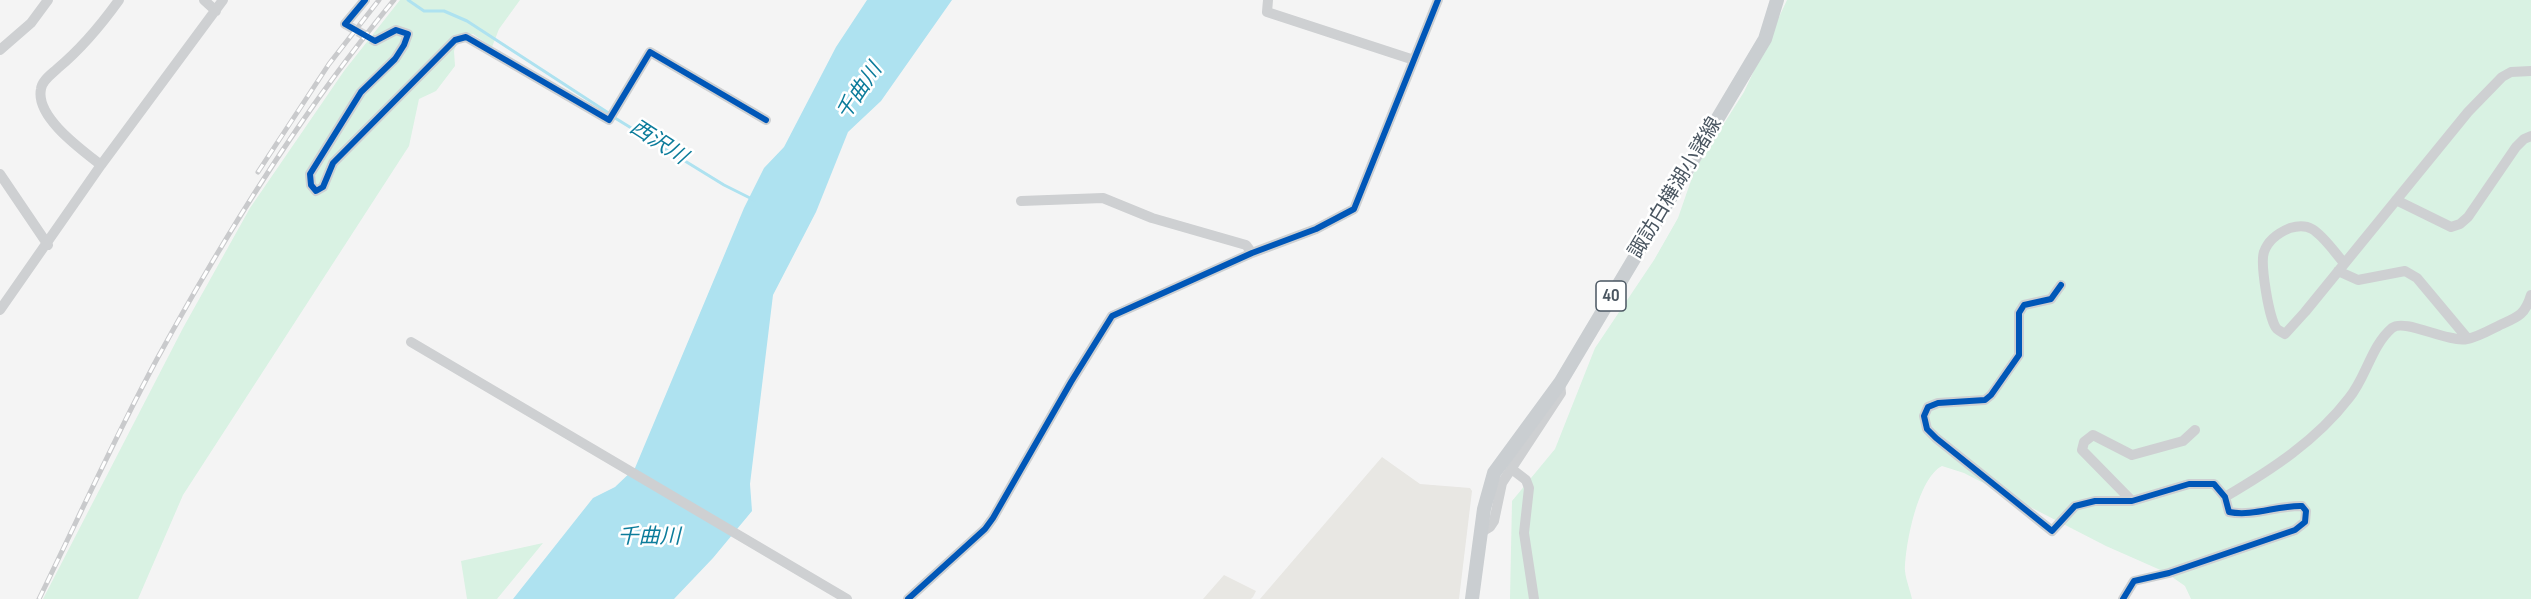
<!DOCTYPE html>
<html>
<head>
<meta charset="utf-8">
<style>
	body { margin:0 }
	canvas { display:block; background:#f4f4f4 }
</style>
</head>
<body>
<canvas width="2531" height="599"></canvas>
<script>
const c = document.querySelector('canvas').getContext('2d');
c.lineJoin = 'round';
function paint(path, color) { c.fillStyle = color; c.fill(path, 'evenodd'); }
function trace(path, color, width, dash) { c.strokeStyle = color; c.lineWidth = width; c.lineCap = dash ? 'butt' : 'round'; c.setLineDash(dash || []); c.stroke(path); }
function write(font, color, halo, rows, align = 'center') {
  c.font = font + ' "Sofia Sans Condensed","Noto Sans JP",sans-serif'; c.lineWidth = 5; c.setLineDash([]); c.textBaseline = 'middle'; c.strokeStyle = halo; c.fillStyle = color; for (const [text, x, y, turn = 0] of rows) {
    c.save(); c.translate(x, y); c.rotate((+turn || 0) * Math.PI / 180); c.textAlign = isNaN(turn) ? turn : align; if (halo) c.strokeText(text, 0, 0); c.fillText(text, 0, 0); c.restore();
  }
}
const commercial = new Path2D(`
	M1382,457L1420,484L1470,488L1472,491L1459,599H1260Z
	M1224,575L1256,591L1253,597L1251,599H1203Z`);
const green = new Path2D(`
	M400,0H520L499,29L492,47L473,34H460L454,51L455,66L436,91L419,99L409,146L183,495L138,599H43L183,328L250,208L344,71Z
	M1787,0H2531V599H2191L2185,586L2165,572L2106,546L1964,473L1942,466C1918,478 1905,545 1905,571C1906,580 1910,590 1912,599H1510L1512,501L1555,449L1595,348L1654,260L1678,218L1695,169L1744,92Z
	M543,543L497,599H467L461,561Z`);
const water = new Path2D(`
	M867,0H952L881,101L848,132L816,212L773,295L750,484L752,511L713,558L674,599H513L593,498L615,487L635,468L744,208L764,168L784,147L836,47Z`);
const stream = new Path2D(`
	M408,0L424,11H444L467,21L610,114
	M615,118L724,185L754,200`);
const minorTunnel = new Path2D(`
	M345,24L375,41`);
const minor = new Path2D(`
	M204,0L216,11
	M1268,0L1267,12L1414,60
	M345,24L365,0
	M375,41L396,30L408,34L404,45L395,59L361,92L310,174L311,185L316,191L323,187L333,163L455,40L466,37L473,41L609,120L650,52L766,120
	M0,50L31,23L48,0
	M101,165C82,150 35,117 41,89C42,80 52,74 58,68C82,48 101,25 119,0
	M0,174L48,245
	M2396,200L2451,227L2460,224L2468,217L2516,147L2524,139L2531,136
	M1021,201L1103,198L1152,218L1246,245L1252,253
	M2344,263C2335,253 2324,236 2312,229C2305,225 2297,226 2290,228C2278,233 2268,240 2264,252C2260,263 2269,321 2277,329C2279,331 2282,332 2285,334L2305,312L2468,112L2502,77L2511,72L2531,71
	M2338,271L2358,280L2405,271L2417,278L2468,339
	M2061,285L2051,299L2024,305L2019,313V355L1991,395L1985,400L1938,403L1928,407L1924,416L1927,429L1936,438L2052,531L2075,506L2095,501H2132L2189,484H2214L2225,497L2229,512C2253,517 2278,505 2302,506L2306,511L2305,522L2295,530L2169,573L2134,581L2123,599
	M0,310L101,165L223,0
	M411,342L847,599
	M1513,470L1526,480L1529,488L1524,533L1534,599
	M2225,497C2271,470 2316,441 2349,398C2366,378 2371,346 2392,328C2405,318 2447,343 2467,339C2478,337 2490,330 2500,325C2518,317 2525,315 2531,295
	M2132,501L2082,450L2084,442L2093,435L2132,455L2183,441L2195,430
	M1480,533L1490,527L1494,521L1502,483L1561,393L1560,383
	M908,599L985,529L993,518L1071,382L1112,316L1252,253L1316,229L1354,209L1438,0`);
const major = new Path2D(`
	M1472,599L1484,509L1494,473L1560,383L1765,39L1777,0`);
const rail = new Path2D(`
	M258,172L329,64L379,0
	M39,599C78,519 115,437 157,359C226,233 302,111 394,0`);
const cycleway = new Path2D(`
	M365,0L345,24L375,41L396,30L408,34L404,45L395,59L361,92L310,174L311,185L316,191L323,187L333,163L455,40L466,37L473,41L609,120L650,52L766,120
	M2061,285L2051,299L2024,305L2019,313V355L1991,395L1985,400L1938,403L1928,407L1924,416L1927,429L1936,438L2052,531L2075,506L2095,501H2132L2189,484H2214L2225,497L2229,512C2253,517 2278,505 2302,506L2306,511L2305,522L2295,530L2169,573L2134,581L2123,599
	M908,599L985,529L993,518L1071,382L1112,316L1252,253L1316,229L1354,209L1438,0`);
const shields = [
	[1611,296,30]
];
const shieldNames = [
	["40",1611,296]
];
const streetNames = [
	["諏訪白樺湖小諸線",1676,188,-59]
];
const waterNames = [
	["千曲川",860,92,-56],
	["西沢川",658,143,33],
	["千曲川",649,538]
];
paint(commercial, '#e8e7e3');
paint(green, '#d9f2e3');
paint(water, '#aee2f0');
trace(stream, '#aee2f0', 3);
trace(minorTunnel, '#d2d4d7', 10, [10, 5]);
trace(minor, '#ced0d2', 10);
trace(major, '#caced1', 14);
trace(rail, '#c9cacc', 5);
trace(rail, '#fff', 3, [9]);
trace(cycleway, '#0057b8', 6);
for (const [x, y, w] of shields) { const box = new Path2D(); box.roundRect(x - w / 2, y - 15, w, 30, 4.5); c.fillStyle = '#fff'; c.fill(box); trace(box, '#4a5661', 1.5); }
write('bold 18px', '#4a5661', null, shieldNames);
write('20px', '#4a5661', '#fff', streetNames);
write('italic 21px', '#0c7c9b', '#fff', waterNames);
</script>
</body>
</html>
